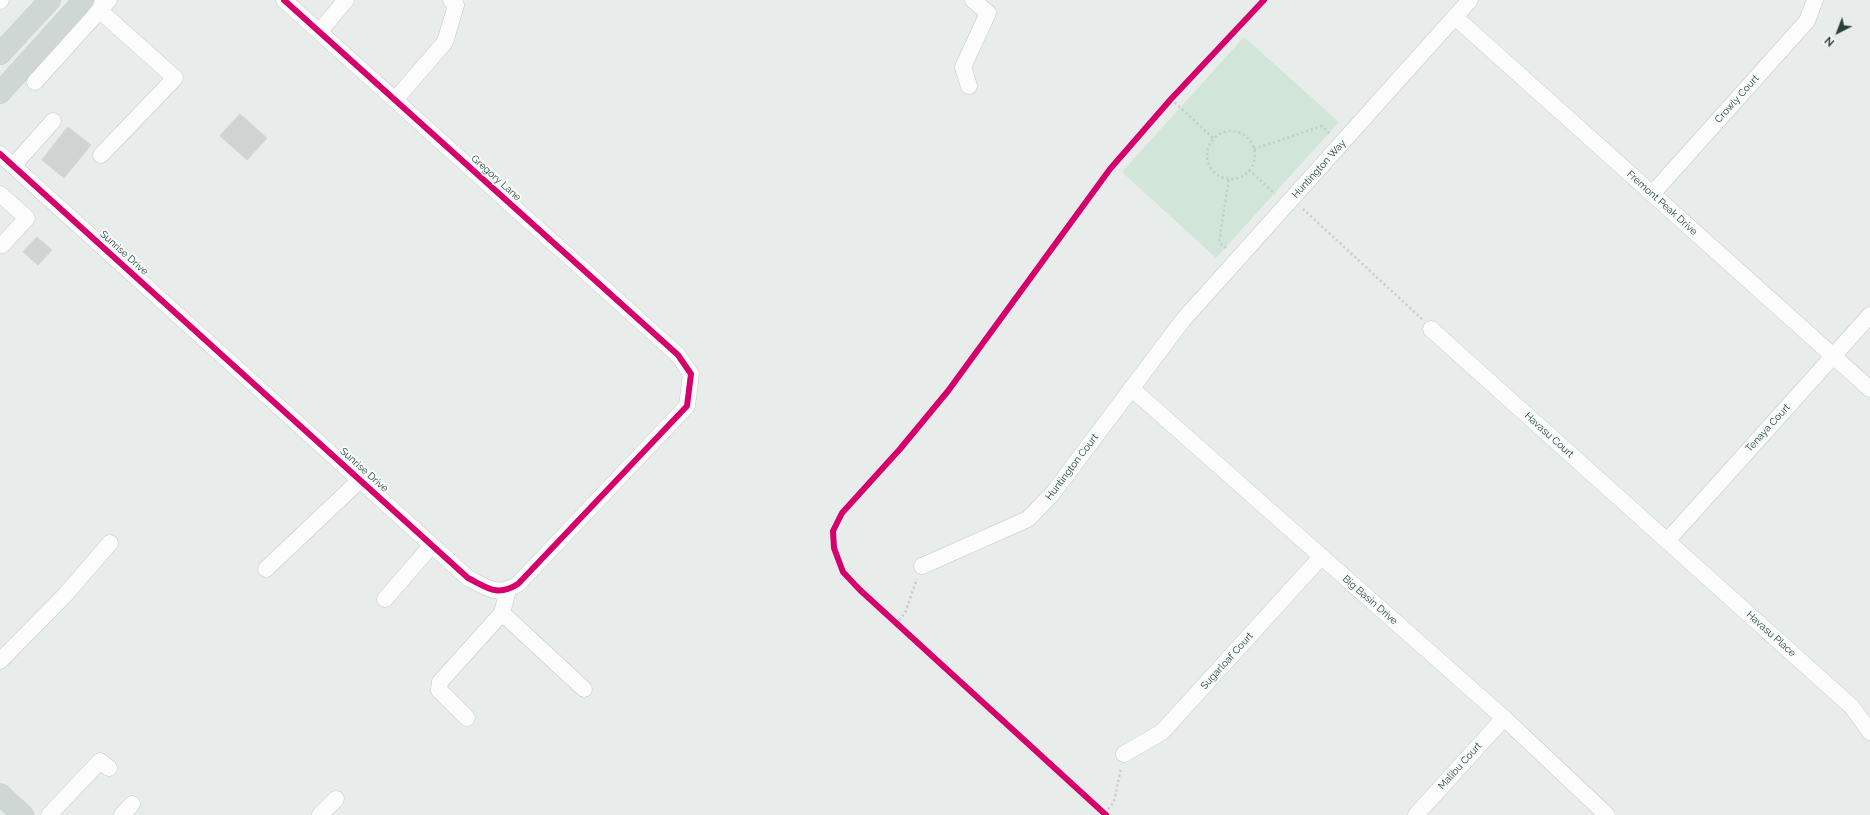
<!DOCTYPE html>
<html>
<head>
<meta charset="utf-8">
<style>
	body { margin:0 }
	#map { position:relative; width:1870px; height:815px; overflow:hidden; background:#e8edeb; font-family:Raleway,sans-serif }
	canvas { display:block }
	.north { position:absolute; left:1818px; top:12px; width:40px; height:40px; -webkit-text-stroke:3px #f7fbf9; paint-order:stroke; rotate:222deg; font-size:11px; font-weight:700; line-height:16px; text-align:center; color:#24423a }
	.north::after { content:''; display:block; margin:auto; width:14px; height:18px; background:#24423a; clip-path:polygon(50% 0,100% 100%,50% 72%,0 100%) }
</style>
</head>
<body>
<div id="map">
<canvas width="1870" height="815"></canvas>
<div class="north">N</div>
</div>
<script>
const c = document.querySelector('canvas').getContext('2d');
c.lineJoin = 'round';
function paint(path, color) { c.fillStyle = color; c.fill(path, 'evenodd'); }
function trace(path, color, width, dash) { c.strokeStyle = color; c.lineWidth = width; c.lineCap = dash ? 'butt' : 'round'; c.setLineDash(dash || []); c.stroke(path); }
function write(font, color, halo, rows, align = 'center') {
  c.font = font + ' Raleway,sans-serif'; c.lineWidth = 4; c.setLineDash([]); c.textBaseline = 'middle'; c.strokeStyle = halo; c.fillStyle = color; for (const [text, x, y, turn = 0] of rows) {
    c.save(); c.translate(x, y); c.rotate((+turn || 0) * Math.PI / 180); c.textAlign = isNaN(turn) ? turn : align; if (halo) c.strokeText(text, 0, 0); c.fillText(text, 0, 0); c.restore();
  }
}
const green = new Path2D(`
	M1244,37L1339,122L1216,258L1122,172Z`);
const building = new Path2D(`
	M240,114L267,138L247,160L220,136Z
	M68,127L91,145L64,178L42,160Z
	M37,237L52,250L38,265L23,252Z`);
const path = new Path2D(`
	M1171,99L1213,138
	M1207 155a24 24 0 1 1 48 0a24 24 0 1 1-48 0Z
	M1254,149L1322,126L1330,134
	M1249,170L1275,194
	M1303,209L1422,319
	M1226,248L1219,242L1229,178
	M896,624L905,613L917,579
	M1105,813L1114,802L1121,768`);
const minor = new Path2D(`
	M88,0L175,78L101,155
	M0,1L1,0
	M1455,17L1870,389
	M319,32L346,0
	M35,82L109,0
	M969,86L963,67L988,13L973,0
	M395,100L445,42L456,5L451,0
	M0,154L468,578C488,588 497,597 518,584L687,406L691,374L678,355L284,0
	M13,166L53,121
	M0,194L27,218L2,245H0
	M1652,194L1807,21L1815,0
	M1431,329L1852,707L1870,732
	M1131,388L1504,718L1607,815
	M1667,541L1870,315
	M922,566L1028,519L1053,493L1183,320L1470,0
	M266,569L360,480
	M385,599L432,545
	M502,613L584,689
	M0,661L65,595L110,543
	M467,718L439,690L440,682L502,613L508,590
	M1124,754L1162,732L1321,557
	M49,815L100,761L109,768
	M122,815L132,804
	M320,815L336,799
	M1416,815L1504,718`);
const major = new Path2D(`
	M0,54L50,0
	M0,93L84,0
	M0,794L23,815`);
const cycleway = new Path2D(`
	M0,154L468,578C488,588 497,597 518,584L687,406L691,374L678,355L284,0
	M1106,815L860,590L843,572L834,548L833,531L842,513L900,449L948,391L1110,169L1171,99L1264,0`);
const streetNames = [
	["Crowly Court",1737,99,-48],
	["Huntington Way",1319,169,-48],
	["Gregory Lane",496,178,42],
	["Fremont Peak Drive",1662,203,42],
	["Sunrise Drive",124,253,42],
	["Tenaya Court",1768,428,-48],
	["Havasu Court",1549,435,42],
	["Huntington Court",1072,467,-53],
	["Sunrise Drive",364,470,42],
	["Big Basin Drive",1370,600,41],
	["Havasu Place",1771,634,42],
	["Sugarloaf Court",1227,661,-48],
	["Malibu Court",1460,766,-48]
];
paint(green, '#d1e6d8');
paint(building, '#cfd4d2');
trace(building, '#d1d6d4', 1);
trace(minor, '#c5cac8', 17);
trace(major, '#c3ccc9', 22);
trace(path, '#c3ccca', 2.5, [2, 3]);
trace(minor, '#fcfcfc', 16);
trace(major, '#cfd7d5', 21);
trace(cycleway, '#d6006c', 6);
write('10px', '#24423a', '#f7fbf9', streetNames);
</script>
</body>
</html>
